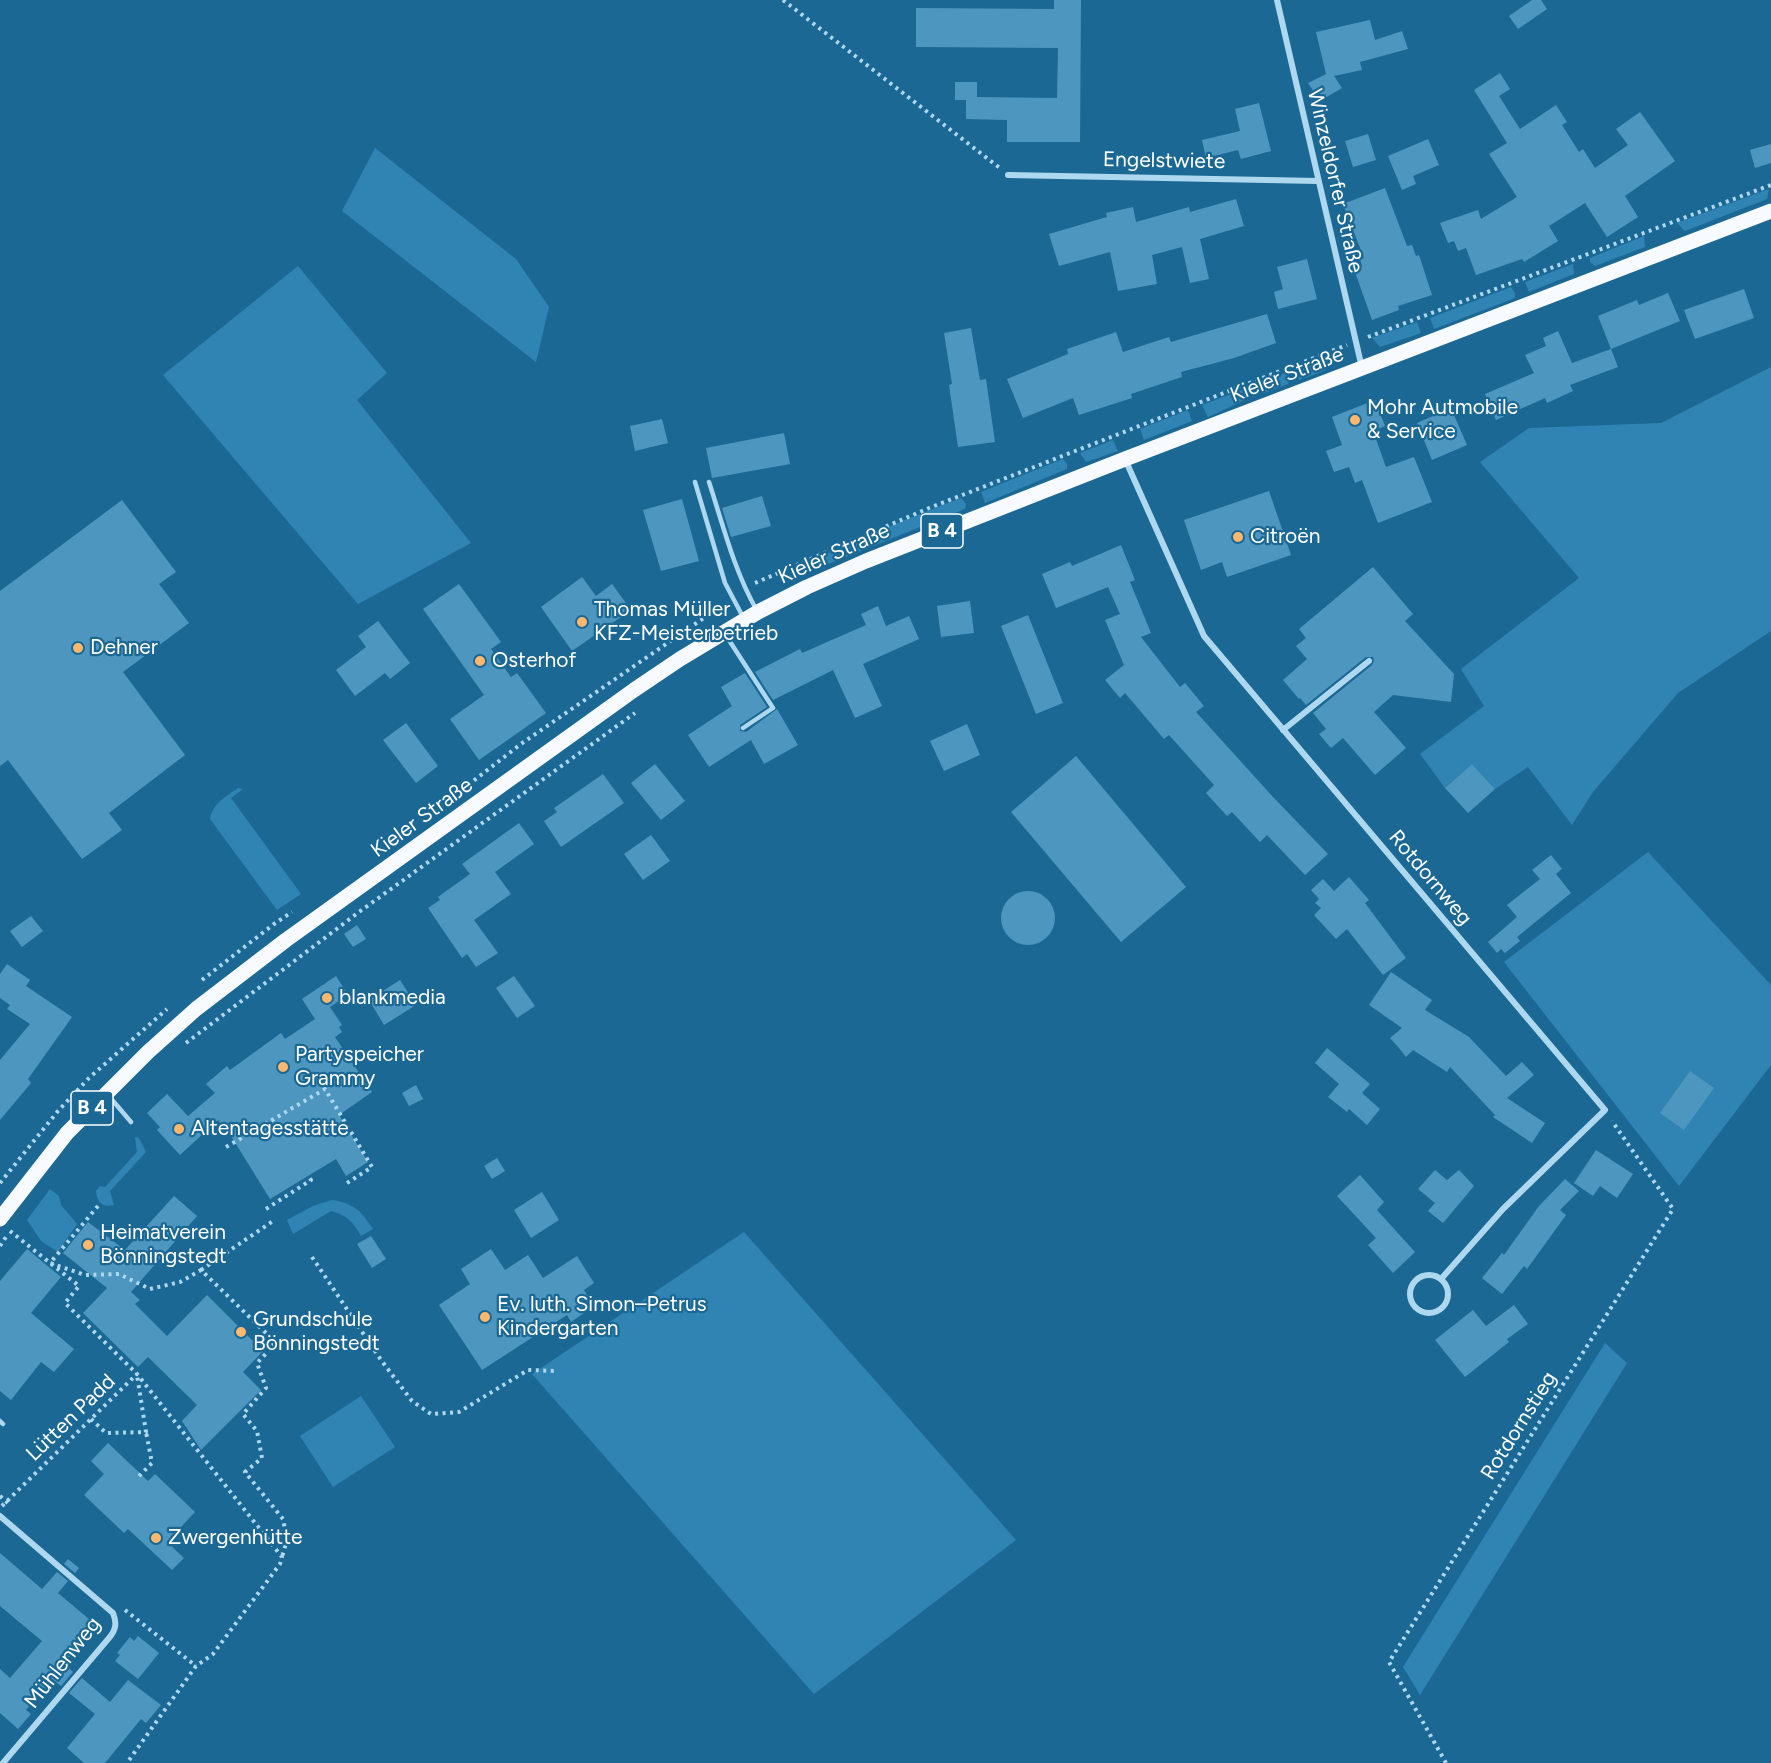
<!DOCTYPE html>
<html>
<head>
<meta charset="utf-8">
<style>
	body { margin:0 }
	canvas { display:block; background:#1b6895 }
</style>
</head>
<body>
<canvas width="1771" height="1763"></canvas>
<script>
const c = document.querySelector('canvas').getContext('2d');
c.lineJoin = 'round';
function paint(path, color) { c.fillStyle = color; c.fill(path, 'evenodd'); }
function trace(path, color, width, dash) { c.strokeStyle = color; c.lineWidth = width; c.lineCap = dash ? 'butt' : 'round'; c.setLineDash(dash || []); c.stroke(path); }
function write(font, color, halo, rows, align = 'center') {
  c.font = font + ' Figtree,sans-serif'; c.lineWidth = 4.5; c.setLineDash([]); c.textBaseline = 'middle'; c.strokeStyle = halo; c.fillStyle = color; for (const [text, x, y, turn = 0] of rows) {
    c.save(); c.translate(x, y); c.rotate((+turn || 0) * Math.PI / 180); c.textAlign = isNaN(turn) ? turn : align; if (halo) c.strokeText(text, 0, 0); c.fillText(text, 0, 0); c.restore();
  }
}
const green = new Path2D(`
	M375,148L516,259L549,307L536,362L342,211Z
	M1769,189L1767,199L1685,231L1677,223Z
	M1644,236L1645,247L1595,266L1590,262V258Z
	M1573,264L1574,274L1529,292L1525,282Z
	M298,266L387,373L357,400L471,543L358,604L163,375Z
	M1511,287L1515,293V298L1434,329L1430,318Z
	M1417,322L1421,333L1380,347L1372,338Z
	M1337,351C1334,372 1316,373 1299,380L1295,368Z
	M1771,367V631L1678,693L1593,792L1572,825L1528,767L1495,789L1472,764L1445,788L1420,754L1484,706L1461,669L1579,578L1480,462L1529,428L1661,423Z
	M1287,372L1290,380L1288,384L1264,393L1256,385Z
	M1242,390L1246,395L1245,400L1208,417L1202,405Z
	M1188,410L1192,421L1144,440L1140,429Z
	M1113,440L1118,451L1086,462L1080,453Z
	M1063,459L1067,464V469L985,503L981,492Z
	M961,498L966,504L965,509L801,575L797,572V567L895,524Z
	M238,788L243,789L231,798L301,894L277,910L210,819C213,803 225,797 238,788Z
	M1648,852L1771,985V1065L1679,1186L1504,962Z
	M135,1137L139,1138L146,1152L110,1191L114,1205C102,1208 97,1202 96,1191L100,1186L105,1187L137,1152Z
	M50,1189L59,1196L61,1205L77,1224L58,1252L41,1241L27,1220Z
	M332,1200C355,1204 360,1210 373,1229L361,1236C353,1222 347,1215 331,1211L293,1234L287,1220L313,1206Z
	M744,1232L1016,1540L814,1694L532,1374Z
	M1605,1343L1627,1363L1420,1695L1403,1667Z
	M361,1396L395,1447L333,1487L300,1436Z`);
const building = new Path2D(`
	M1054,0H1081L1080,142H1007V120L966,119V100H955V82H977V97L1057,98L1058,48L916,47V8L1054,9Z
	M1532,0H1541L1547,9L1518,29L1509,16Z
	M1370,20L1375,40L1402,31L1408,49L1360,62L1362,70L1334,76L1342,88L1320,101L1308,83L1326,74L1316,32Z
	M1500,73L1510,89L1499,96L1520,129L1556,105L1567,122L1562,125L1579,152L1583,149L1595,168L1628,145L1616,129L1640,112L1675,161L1625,196L1638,217L1607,237L1585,203L1549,226L1558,241L1524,262L1522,259L1476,275L1466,248L1458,251L1454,241L1448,243L1440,223L1478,210L1481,219L1517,197L1489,154L1507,143L1474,90Z
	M1259,103L1271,151L1241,159L1238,150L1206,158L1202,140L1240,131L1235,109Z
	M1368,134L1376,160L1353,167L1345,141Z
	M1428,139L1439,165L1413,176L1416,184L1402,190L1388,156Z
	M1771,144V163L1755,168L1750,150Z
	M1385,188L1407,246L1412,245L1416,256L1419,255L1432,295L1398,306L1399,310L1372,320L1354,269L1362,266L1360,259L1364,258L1343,204Z
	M1236,199L1244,226L1200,239L1209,279L1190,283L1182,247L1152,255L1157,284L1118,291L1110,252L1059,266L1049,234L1107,217L1106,213L1133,207L1136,222L1189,207L1190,212Z
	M1307,259L1317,299L1278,309L1274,292L1283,289L1277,267Z
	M1744,289L1754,318L1695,339L1684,310Z
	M1668,293L1680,321L1611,349L1598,316L1637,300L1639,305Z
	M1267,314L1276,343L1234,358L1181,372L1182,377L1131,394L1132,398L1079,415L1073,398L1023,418L1007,379L1068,354L1067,349L1116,332L1123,352L1169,337L1171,342Z
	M971,328L980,380L986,379L995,442L958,447L949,385L952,384L944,333Z
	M1558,331L1572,363L1611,349L1618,367L1570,385L1573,391L1547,403L1545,398L1496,420L1485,394L1534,373L1525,355L1546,346L1543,338Z
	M1375,400L1385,426L1373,431L1386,467L1414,457L1432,502L1378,523L1362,480L1355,483L1349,467L1334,472L1326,451L1342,445L1332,417Z
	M1451,408L1467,445L1432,460L1417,423Z
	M662,419L668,443L635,451L630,426Z
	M784,433L790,464L712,478L706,448Z
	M1269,491L1291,555L1227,577L1222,562L1201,570L1184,520Z
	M762,496L771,526L731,537L722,508Z
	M682,499L699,561L661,571L643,510Z
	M122,500L176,572L159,584L189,623L123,672L185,755L109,813L122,830L82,859L8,760L0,766V591Z
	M1121,545L1135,580L1130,582L1151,633L1141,637L1180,687L1185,683L1204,706L1196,712L1273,797L1328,854L1305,875L1267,835L1260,842L1232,812L1227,816L1206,793L1214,785L1169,735L1164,739L1125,693L1120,698L1105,680L1124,665L1105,620L1120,614L1108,587L1056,608L1042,574L1070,562L1072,566Z
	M1373,567L1413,614L1405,621L1454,674L1451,702L1393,695L1374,712L1406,748L1375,775L1343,738L1331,748L1319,734L1326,729L1313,713L1372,665L1374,661L1373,657H1366L1306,705L1300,698L1299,699L1283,680L1307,659L1296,646L1306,638L1299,629Z
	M582,577L596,596L612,584L631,610L572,651L541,607Z
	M459,584L501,642L491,649L511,677L517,673L546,713L479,760L450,719L484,695L423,609Z
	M970,601L974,633L941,637L937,606Z
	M878,606L886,626L909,616L919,639L863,664L882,706L855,718L833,670L773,700L755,672L800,649L802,653L866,625L861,614Z
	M1028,615L1063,703L1036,714L1001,626Z
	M378,621L410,663L390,679L385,673L355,696L336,670L366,647L358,636Z
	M745,673L767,707L740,725V731L746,732L777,709L798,745L764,764L751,740L709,767L688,735L732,706L721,687Z
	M406,723L438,766L416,783L383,740Z
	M967,724L980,755L944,771L930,741Z
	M1076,756L1186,887L1121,942L1011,812Z
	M655,764L685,801L661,820L631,783Z
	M1472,764L1495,789L1468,813L1445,788Z
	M603,774L624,803L561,847L544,821L557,812L554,808Z
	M519,823L534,844L495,872L511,894L474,920L498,953L476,967L467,954L462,958L428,908L440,900L438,897L470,874L462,864Z
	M651,835L670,861L643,880L624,854Z
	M1551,855L1562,869L1556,874L1571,893L1517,937L1520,941L1505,953L1501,949L1497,953L1488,942L1517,917L1507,905L1540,879L1532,870Z
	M1349,877L1369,900L1365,903L1406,958L1383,975L1347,929L1336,939L1314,915L1321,908L1315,903L1319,899L1311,890L1323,879L1334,891Z
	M1001 918a27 27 0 1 1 54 0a27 27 0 1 1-54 0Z
	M31,916L43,931L22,947L10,931Z
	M357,925L366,939L353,947L344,934Z
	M7,964L30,980L26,986L72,1017L28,1079L31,1083L0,1120V1060L30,1024L7,1009L10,1005L0,998V974Z
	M1391,972L1432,1000L1425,1010L1469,1037L1506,1076L1522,1062L1534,1075L1507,1098L1545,1123L1532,1143L1493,1117L1495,1115L1450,1067L1447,1072L1413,1050L1406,1057L1399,1048L1390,1038L1402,1028L1369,1005Z
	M336,976L348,995L330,1007L342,1025L339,1027L342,1032L335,1037L372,1092L339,1115L368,1162L346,1176L336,1159L270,1199L231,1136L218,1120L180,1155L157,1130L160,1127L147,1113L167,1094L188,1116L215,1093L206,1084L227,1066L230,1070L281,1033L285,1039L315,1019L302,999Z
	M514,976L535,1006L517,1018L496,988Z
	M400,980L416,1005L384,1025L369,1000Z
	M1327,1048L1370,1084L1362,1093L1380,1109L1367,1125L1349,1109L1347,1112L1328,1097L1339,1084L1315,1063Z
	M1690,1071L1714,1088L1684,1130L1660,1113Z
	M416,1085L423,1099L409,1106L402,1093Z
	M1596,1150L1633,1174L1617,1198L1600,1186L1593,1196L1574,1183Z
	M497,1158L505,1171L492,1179L484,1166Z
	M1435,1170L1447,1180L1459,1170L1474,1186L1443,1223L1428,1211L1435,1203L1418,1189Z
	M1360,1175L1384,1202L1377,1210L1415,1252L1393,1273L1368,1245L1376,1238L1337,1196Z
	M1565,1179L1579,1191L1560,1210L1566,1215L1527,1269L1524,1266L1502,1294L1482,1278L1502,1253L1504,1255L1539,1206Z
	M542,1192L559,1220L531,1238L514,1210Z
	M174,1196L197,1216L131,1292L140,1300L135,1304L167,1336L207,1295L263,1351L243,1372L261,1390L201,1450L182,1421L197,1405L148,1357L138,1367L83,1313L107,1288L63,1253L88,1222L125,1250Z
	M371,1236L386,1259L372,1268L357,1244Z
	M27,1249L61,1277L31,1313L74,1349L54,1372L41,1362L11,1400L0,1391V1281Z
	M491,1249L505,1270L528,1255L543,1278L577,1256L594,1283L584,1290L594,1306L571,1322L567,1315L482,1370L439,1305L470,1284L461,1269Z
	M1514,1305L1528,1324L1507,1339L1509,1342L1465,1377L1435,1340L1473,1310L1486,1326Z
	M108,1443L148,1481L155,1474L195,1512L167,1542L184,1558L172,1570L128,1529L124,1533L84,1495L104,1474L91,1461Z
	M0,1553L42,1589L57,1572L68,1581L58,1593L96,1625L65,1662V1665L73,1672L61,1686L52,1679L26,1710L31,1714L18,1729L0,1713V1669L10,1678L42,1641L0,1606Z
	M68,1559L79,1568L75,1573L64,1564Z
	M138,1636L159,1653L138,1679L115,1661L120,1655L117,1653L130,1637L134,1641Z
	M82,1678L110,1702L128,1680L161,1705L146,1723L141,1719L105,1763H84L67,1748L95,1714L69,1693Z`);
const path = new Path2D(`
	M783,0L1001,169
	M1368,337L1771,185
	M755,583L929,508L1347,345
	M468,785L521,744L724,604
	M202,980L274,924L292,912
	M186,1043L359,912L635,713
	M226,1147L325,1089L372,1167L344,1185
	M0,1183L58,1111L89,1078L167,1009
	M98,1206L50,1263L85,1275L119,1274L150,1289L180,1282L201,1270L269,1336L274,1345L257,1363L266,1388L243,1414L257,1431L262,1458L245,1472L283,1519L287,1540L282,1557
	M266,1209L311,1180L308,1176
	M10,1231L79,1286L65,1303L137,1374L282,1557L280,1564L213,1654L196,1666L127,1763
	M0,1246L8,1234
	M312,1257L381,1360L412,1401L431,1414L459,1412L528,1370L557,1371
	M201,1270L273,1221
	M91,1419L106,1433L146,1432L137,1375
	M139,1476L152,1463L146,1432
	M0,1496L8,1503
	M2,1506L137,1374
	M125,1610L196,1666
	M1446,1763L1389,1662L1673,1209L1612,1121`);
const service = new Path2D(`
	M695,482L725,583L743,617
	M709,482C723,525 734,570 756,609
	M725,634L773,708L743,728
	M108,1095L131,1122
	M0,1421L3,1424`);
const minor = new Path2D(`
	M1277,0L1362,368
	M1008,175L1318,181
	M1125,459L1204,636L1605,1110L1503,1209L1441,1279
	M1283,730L1369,661
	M1410 1294a19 19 0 1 1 38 0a19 19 0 1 1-38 0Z
	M0,1516L113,1613C117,1623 116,1630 109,1638L3,1763`);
const primary = new Path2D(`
	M0,1219L67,1133L148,1052L196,1009L286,940L634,690L680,659L758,612L807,587L866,561L1125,459L1771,211`);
const markers = [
	[1355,420,6,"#ffb86d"],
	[1238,537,6,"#ffb86d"],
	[582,622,6,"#ffb86d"],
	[78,648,6,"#ffb86d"],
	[480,661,6,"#ffb86d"],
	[327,998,6,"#ffb86d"],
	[283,1067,6,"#ffb86d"],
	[179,1129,6,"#ffb86d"],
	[88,1245,6,"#ffb86d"],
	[485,1317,6,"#ffb86d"],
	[241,1332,6,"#ffb86d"],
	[156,1538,6,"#ffb86d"]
];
const shields = [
	[942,531,42],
	[92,1108,42]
];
const shieldNames = [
	["B 4",942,531],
	["B 4",92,1108]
];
const streetNames = [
	["Engelstwiete",1164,161,1],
	["Winzeldorfer Straße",1335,181,77],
	["Kieler Straße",1287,375,-21],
	["Kieler Straße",834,554,-24],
	["Kieler Straße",422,818,-36],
	["Rotdornweg",1430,878,50],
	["Lütten Padd",71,1418,-44],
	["Rotdornstieg",1519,1426,-58],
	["Mühlenweg",63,1663,-52]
];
const poiNames = [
	["Mohr Autmobile",1367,408],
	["& Service",1367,432],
	["Citroën",1250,537],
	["Thomas Müller",594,610],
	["KFZ-Meisterbetrieb",594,634],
	["Dehner",90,648],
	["Osterhof",492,661],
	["blankmedia",339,998],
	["Partyspeicher",295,1055],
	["Grammy",295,1079],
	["Altentagesstätte",191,1129],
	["Heimatverein",100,1233],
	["Bönningstedt",100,1257],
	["Ev. luth. Simon–Petrus",497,1305],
	["Kindergarten",497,1329],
	["Grundschule",253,1320],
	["Bönningstedt",253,1344],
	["Zwergenhütte",168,1538]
];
paint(green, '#2f84b3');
paint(building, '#4d96bf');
trace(path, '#aed8ef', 4, [3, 4.5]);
trace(service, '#aed8ef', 4.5);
trace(minor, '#aed8ef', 6);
trace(primary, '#f7fbff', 15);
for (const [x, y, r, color] of markers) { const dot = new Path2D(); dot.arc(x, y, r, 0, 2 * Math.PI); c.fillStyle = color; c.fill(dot); trace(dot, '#1b6895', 2); }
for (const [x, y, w] of shields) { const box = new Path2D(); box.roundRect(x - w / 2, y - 17, w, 34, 4.5); c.fillStyle = '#1b6895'; c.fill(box); trace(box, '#fff', 1.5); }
write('bold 20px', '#fff', null, shieldNames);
write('21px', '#fff', '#1b6895', streetNames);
write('21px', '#fff', '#1b6895', poiNames, 'left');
</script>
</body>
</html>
